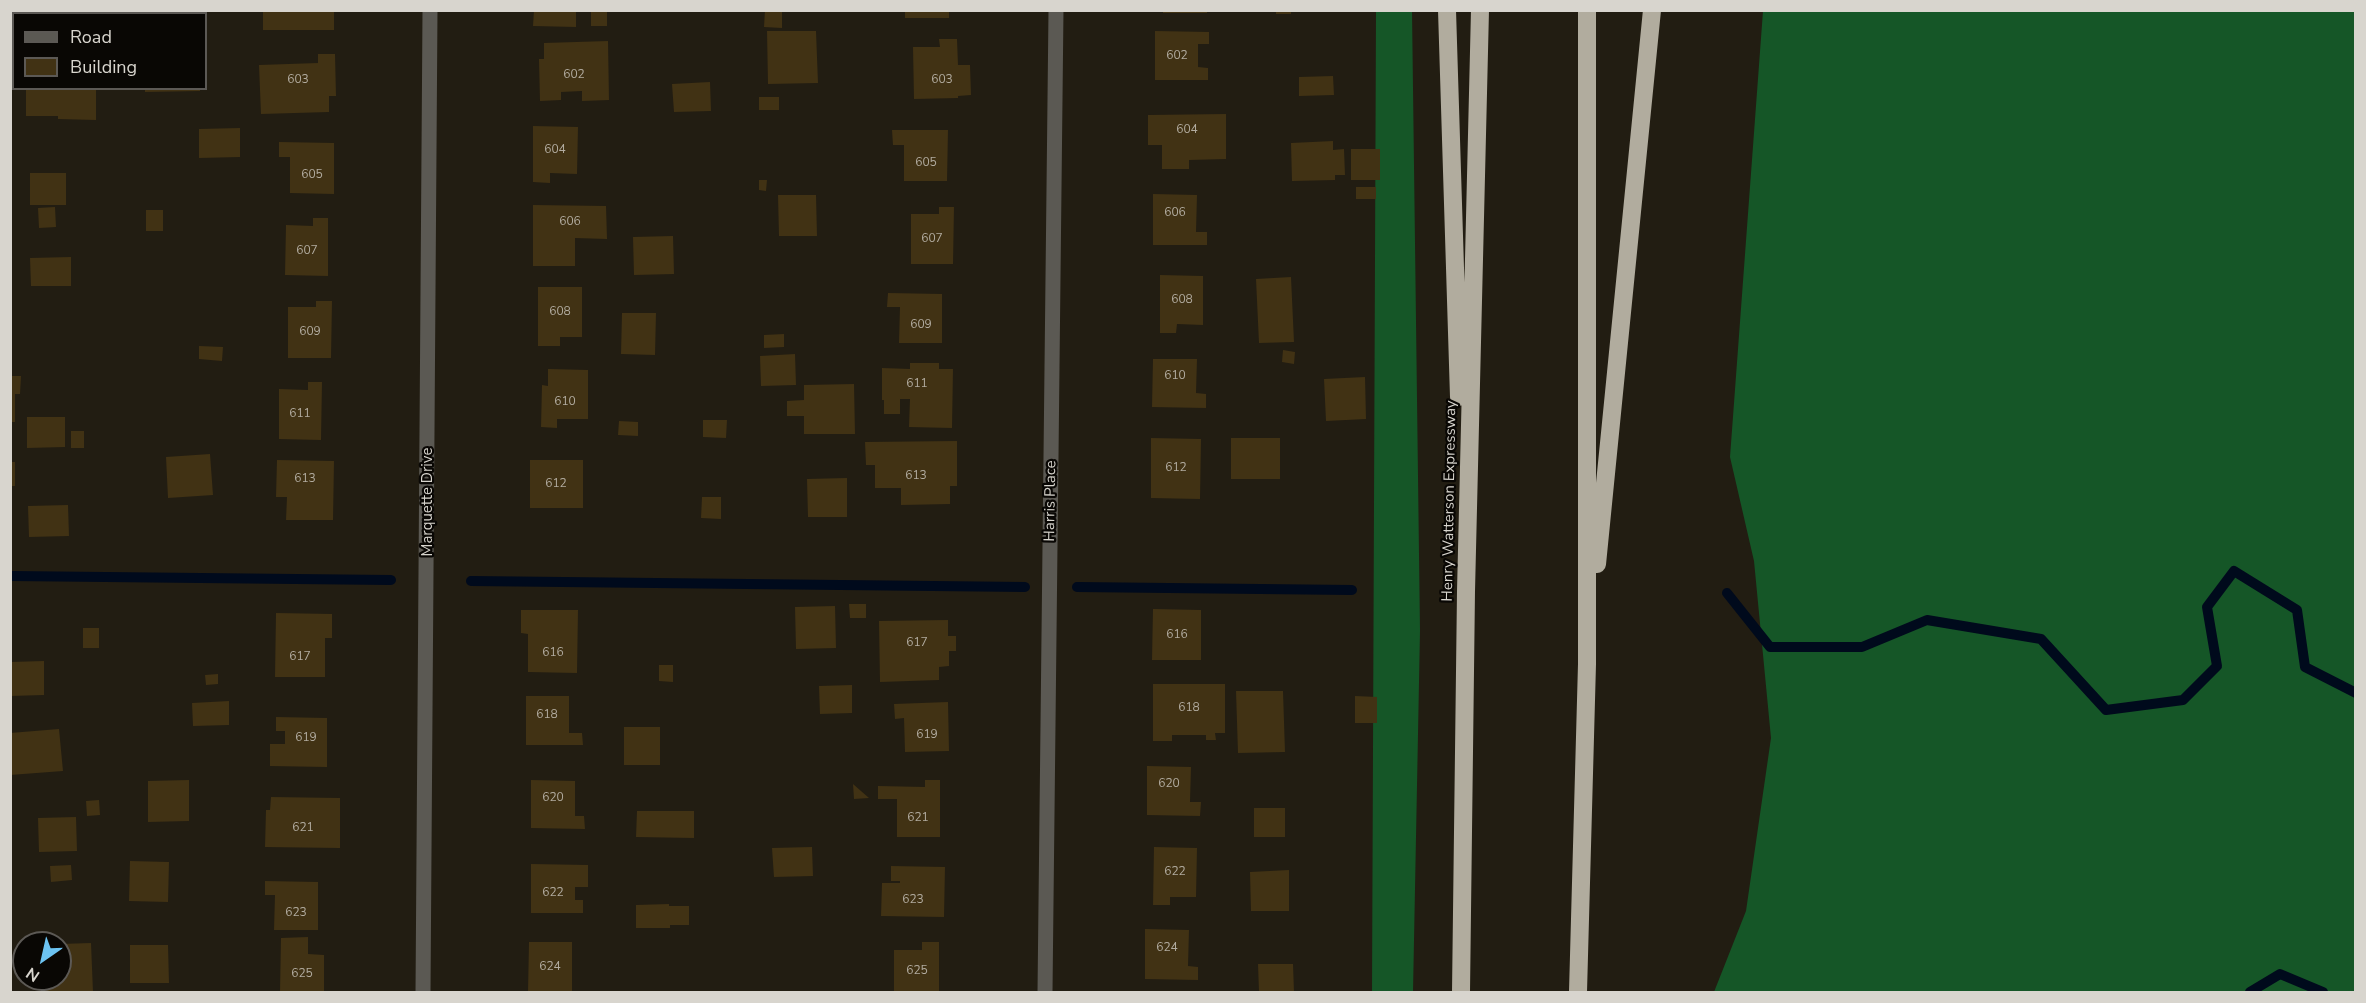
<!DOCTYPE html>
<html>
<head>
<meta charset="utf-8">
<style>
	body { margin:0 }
	#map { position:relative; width:2366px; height:1003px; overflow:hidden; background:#221d12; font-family:"Nunito Sans",sans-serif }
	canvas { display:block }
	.frame { position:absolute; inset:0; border:12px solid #d8d5ce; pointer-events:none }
	.legend { position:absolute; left:12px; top:12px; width:195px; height:78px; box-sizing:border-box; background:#090704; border:2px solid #5c5955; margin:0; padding:8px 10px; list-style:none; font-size:18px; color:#d8d5ce }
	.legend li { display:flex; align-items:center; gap:12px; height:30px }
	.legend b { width:30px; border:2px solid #5c5955 }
	.north { position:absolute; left:12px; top:931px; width:60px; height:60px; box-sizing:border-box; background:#090704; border:2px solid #5c5955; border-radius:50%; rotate:214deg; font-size:16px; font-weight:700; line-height:24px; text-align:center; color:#d8d5ce }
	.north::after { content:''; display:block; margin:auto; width:21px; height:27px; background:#6cc3f2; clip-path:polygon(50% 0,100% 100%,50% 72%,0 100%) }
</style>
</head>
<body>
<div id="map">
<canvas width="2366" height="1003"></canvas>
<div class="frame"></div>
<ul class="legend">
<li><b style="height:8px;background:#5b5953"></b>Road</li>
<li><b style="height:16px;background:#413214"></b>Building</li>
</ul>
<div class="north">N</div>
</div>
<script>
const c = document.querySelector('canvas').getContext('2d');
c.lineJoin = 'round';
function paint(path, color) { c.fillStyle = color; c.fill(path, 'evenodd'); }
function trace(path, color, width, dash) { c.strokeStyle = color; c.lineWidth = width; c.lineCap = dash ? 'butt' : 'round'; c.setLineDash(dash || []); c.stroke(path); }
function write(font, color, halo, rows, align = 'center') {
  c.font = font + ' "Nunito Sans",sans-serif'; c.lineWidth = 4.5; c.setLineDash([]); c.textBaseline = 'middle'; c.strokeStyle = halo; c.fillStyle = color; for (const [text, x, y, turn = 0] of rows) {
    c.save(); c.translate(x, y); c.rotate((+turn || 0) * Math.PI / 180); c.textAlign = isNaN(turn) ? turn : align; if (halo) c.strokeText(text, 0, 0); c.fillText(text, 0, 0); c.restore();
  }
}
const forest = new Path2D(`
	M1412,10L1420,631L1413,992H1372L1376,11Z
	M1763,11H2355V992H1714L1746,911L1771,738L1754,561L1730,457Z`);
const stream = new Path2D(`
	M10,576L391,580
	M471,581L1025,587
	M1077,587L1352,590
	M1727,593L1770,647H1862L1927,620L2041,639L2106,710L2183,700L2217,666L2207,607L2234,571L2297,610L2305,667L2356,693
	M2250,992L2280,974L2323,992`);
const building = new Path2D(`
	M263,10H334V30H263Z
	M534,10H576V27L533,26Z
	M765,10H782V28L764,27Z
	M905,10H949V18H905Z
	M1163,10H1207V13H1163Z
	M1276,10H1291V14H1276Z
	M591,12H607V26H591Z
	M767,31H816L818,83L768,84Z
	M1155,31L1209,32V44H1198V67L1208,68V80H1155Z
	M939,39H957L958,65H970L971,95L958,96V98L914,99L913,47H940Z
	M608,41L609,100L582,101V91L561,92V100L540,101L539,59H544V43Z
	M318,54H335L336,96H329V112L261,114L259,65L318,63Z
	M1333,76L1334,95L1299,96V77Z
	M710,82L711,111L674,112L672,84Z
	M26,88H96V120L58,119V116H26Z
	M145,88H200V91L145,92Z
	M759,97H779V110H759Z
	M1226,114V159L1189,160V169H1162V145H1148V115Z
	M533,126L578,127L577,174L550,173V183L533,182Z
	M240,128V157L199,158V129Z
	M892,130H948L947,181H904V145H893Z
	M1333,141V150L1344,149L1345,175H1335V180L1292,181L1291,143Z
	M279,142L334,143V194L290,193V157H279Z
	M1351,149H1380V180H1351Z
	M30,173H66V205H30Z
	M759,180H767L766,191L759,190Z
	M1356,187H1376V199H1356Z
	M1153,194L1197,195L1196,232H1207V245H1153Z
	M778,195H816L817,236H779Z
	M533,205L606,206L607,239L575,238V266H533Z
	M55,207L56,227L39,228L38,208Z
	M939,207H954L953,264H911V214H939Z
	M146,210H163V231H146Z
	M313,218H328V276L285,275L286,225L313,226Z
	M673,236L674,274L634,275L633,237Z
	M71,257V286H31L30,258Z
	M1160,275L1203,276V325L1177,324L1176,333H1160Z
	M1291,277L1294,342L1259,343L1256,279Z
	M538,287H582V337H560V346H538Z
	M888,293L942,294V343H899L900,307H887Z
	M316,301H332L331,358H288V307H316Z
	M622,313H656L655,355L621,354Z
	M784,334V347L764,348V335Z
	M199,346L223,347L222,361L199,359Z
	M1283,350L1295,352L1294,364L1282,362Z
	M795,354L796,385L761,386L760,356Z
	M1153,359H1197L1196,393L1206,394V408L1152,407Z
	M910,363H939V369H953L952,428L909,427L910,399H900V414H884V400H882V368L910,369Z
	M548,369L588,370V419H557V428L541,427L542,385L548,386Z
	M10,376H21L20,394H15V422H10Z
	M1365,377L1366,419L1326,421L1324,379Z
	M308,382H322L321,440L279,439V389L308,390Z
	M854,384L855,434H804V416H787V401L804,400V385Z
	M27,417H65V447L27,448Z
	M703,420H727L726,438L703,437Z
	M619,421L638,422V436L618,435Z
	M71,431H84V448H71Z
	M1151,438L1201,439L1200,499L1151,498Z
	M1231,438H1280V479H1231Z
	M957,441V486H950V504L901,505V488H875V465H866L865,442Z
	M210,454L213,495L168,498L166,457Z
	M277,460L334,461L333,520H286L287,497H276Z
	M530,460H583V508H530Z
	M10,462H15V486H10Z
	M847,478V517H808L807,479Z
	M702,497H721V519L701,518Z
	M68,505L69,536L29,537L28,506Z
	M849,604H866V618H850Z
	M835,606L836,648L796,649L795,607Z
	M1153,609L1201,610V660H1152Z
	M521,610H578L577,673L528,672V634L521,633Z
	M276,613L332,614V638H325V677H275Z
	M948,620V636H956V651H949V666L939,667V680L880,682L879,621Z
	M83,628H99V648H83Z
	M44,661V695L10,696V662Z
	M659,665H673V682L659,681Z
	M218,674V684L206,685L205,675Z
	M1153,684H1225V733H1215L1216,740H1206V735H1172V741H1153Z
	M852,685V713L820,714L819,686Z
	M1236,691H1283L1285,752L1238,753Z
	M526,696H569V733H582L583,745H526Z
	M1355,696L1377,697V723H1355Z
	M229,701V725L193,726L192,703Z
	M948,702L949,751L905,752L904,718L895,719L894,704Z
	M276,717L327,718V767L270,766V744H285V731H276Z
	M624,727H660V765H624Z
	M59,729L63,771L10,775V733Z
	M1147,766L1191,767L1190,802H1201L1200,816L1147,815Z
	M189,780V821L148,822V781Z
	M531,780L575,781V816H584L585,829L531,828Z
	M925,780H940V837H897V799H878V786L925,787Z
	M853,784L869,798L854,799Z
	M271,797L340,798V848L265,847L266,810H270Z
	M99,800L100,815L87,816L86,801Z
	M1254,808H1285V837H1254Z
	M637,811H694V838L636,837Z
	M76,817L77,851L39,852L38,818Z
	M812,847L813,876L774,877L772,848Z
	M1154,847L1197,848L1196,897H1170V905H1153Z
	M130,861L169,862L168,902L129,901Z
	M531,864L588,865V887H575V900H583V913H531Z
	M71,865L72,880L51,882L50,866Z
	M891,866L945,867L944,917L881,916L882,883H900V881H891Z
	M1289,870V911H1251L1250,872Z
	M265,881L318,882V930H274L275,895H265Z
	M669,904V906H689V925H670V928H636V905Z
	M1145,929L1189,930L1188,966L1198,967V980L1145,979Z
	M308,937V954L324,955V992H280L281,938Z
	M529,942H572V992H528Z
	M922,942H939V992H894V950H922Z
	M91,943L93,992H45L44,979H60V944Z
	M130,945H168L169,983H130Z
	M1258,964H1293L1294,992H1259Z`);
const street = new Path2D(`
	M423,992L430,10
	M1045,992L1056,10`);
const highway = new Path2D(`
	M1447,10L1459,397
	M1597,564L1652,10
	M1461,992L1466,591L1480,10
	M1578,992L1587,664V10`);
const numberNames = [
	["602",1177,56],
	["602",574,75],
	["603",298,80],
	["603",942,80],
	["604",1187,130],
	["604",555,150],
	["605",926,163],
	["605",312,175],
	["606",1175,213],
	["606",570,222],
	["607",932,239],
	["607",307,251],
	["608",1182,300],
	["608",560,312],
	["609",921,325],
	["609",310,332],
	["610",1175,376],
	["611",917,384],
	["610",565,402],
	["611",300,414],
	["612",1176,468],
	["613",916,476],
	["613",305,479],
	["612",556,484],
	["616",1177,635],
	["617",917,643],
	["616",553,653],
	["617",300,657],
	["618",1189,708],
	["618",547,715],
	["619",927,735],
	["619",306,738],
	["620",1169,784],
	["620",553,798],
	["621",918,818],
	["621",303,828],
	["622",1175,872],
	["622",553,893],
	["623",913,900],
	["623",296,913],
	["624",1167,948],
	["624",550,967],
	["625",917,971],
	["625",302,974]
];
const streetNames = [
	["Harris Place",1051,501,-89],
	["Henry Watterson Expressway",1450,501,-89],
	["Marquette Drive",428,502,-90]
];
paint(forest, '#155627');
trace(stream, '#000a1c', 10);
paint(building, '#413214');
trace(street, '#5b5953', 15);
trace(highway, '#b1ac9e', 18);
write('12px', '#b2aca0', null, numberNames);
write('15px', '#d8d5ce', '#090704', streetNames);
</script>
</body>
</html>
